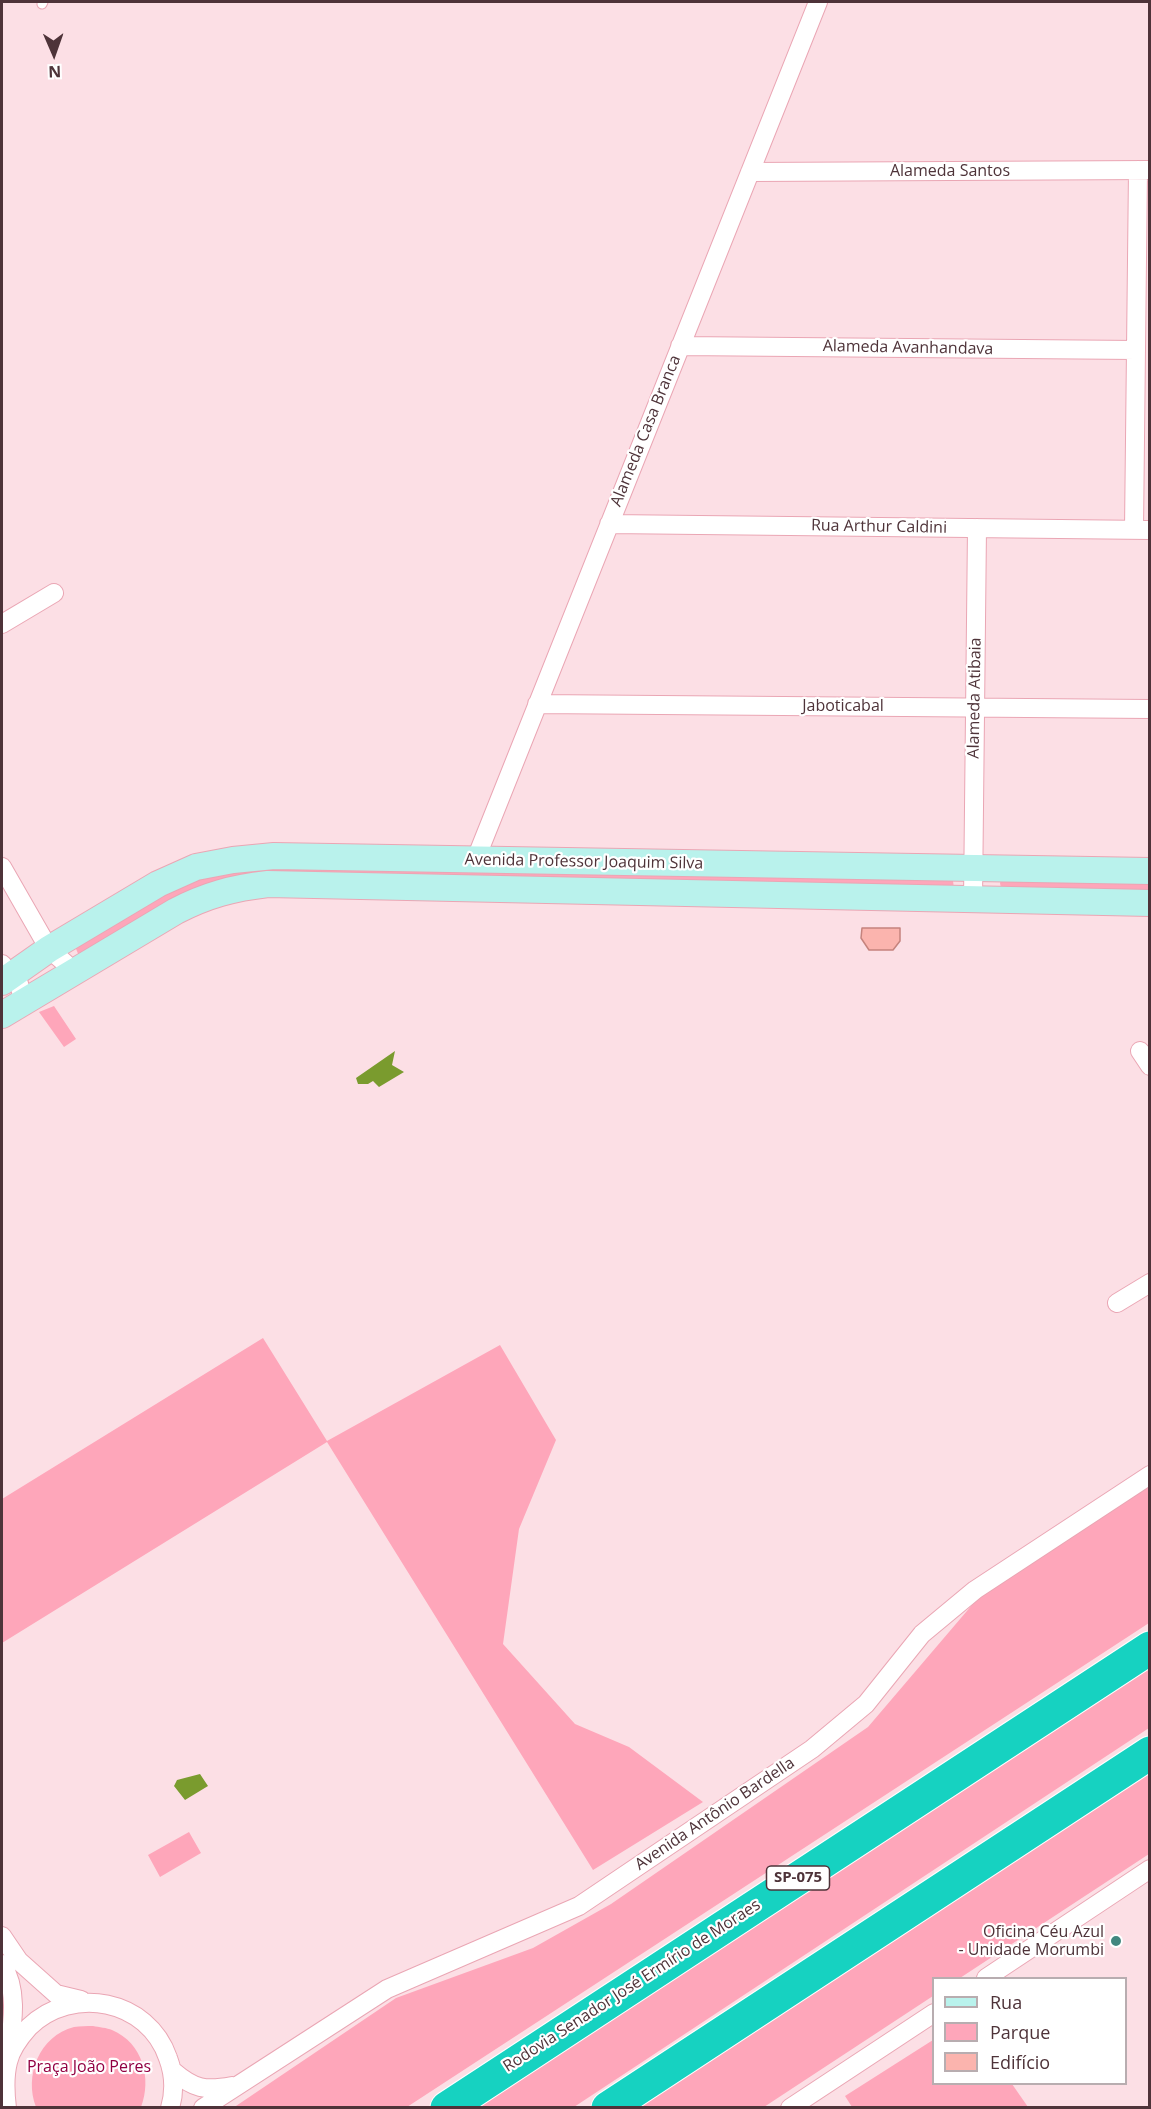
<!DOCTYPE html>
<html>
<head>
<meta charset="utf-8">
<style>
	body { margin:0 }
	#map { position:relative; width:1151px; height:2109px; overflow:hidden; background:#fcdfe5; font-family:"Open Sans",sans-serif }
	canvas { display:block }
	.frame { position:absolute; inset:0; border:3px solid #4e3339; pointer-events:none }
	.legend { position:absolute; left:932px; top:1977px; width:195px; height:108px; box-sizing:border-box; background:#fff; border:2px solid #b8adb0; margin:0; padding:8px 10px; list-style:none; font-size:18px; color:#4e3339 }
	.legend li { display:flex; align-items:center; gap:12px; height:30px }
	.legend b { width:30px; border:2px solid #b8adb0 }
	.north { position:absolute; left:24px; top:24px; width:60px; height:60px; -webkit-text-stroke:4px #fff; paint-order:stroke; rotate:178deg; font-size:16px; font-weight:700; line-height:24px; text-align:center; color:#4e3339 }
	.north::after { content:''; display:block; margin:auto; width:21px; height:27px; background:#4e3339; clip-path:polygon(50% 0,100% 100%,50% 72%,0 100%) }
</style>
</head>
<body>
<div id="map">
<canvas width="1151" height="2109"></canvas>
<div class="frame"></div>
<ul class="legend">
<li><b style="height:8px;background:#b9f2ec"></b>Rua</li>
<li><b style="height:16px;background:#fea6ba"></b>Parque</li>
<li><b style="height:16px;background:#fbb4ae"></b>Edifício</li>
</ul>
<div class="north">N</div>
</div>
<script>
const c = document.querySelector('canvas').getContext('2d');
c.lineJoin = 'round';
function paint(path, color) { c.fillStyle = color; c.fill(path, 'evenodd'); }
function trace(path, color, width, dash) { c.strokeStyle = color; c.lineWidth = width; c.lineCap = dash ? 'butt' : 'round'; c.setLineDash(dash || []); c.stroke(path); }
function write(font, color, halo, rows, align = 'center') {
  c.font = font + ' "Open Sans",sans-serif'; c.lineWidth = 4.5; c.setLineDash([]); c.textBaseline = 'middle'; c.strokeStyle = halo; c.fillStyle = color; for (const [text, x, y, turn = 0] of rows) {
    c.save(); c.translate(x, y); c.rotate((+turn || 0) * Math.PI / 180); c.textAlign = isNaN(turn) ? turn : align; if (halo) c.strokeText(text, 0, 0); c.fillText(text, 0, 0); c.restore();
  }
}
const green = new Path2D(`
	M260,865L949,876L953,881L954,888L274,875L79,956L74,944L179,882Z
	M1002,877L1149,880V892L1001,888L1000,883Z
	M54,1006L76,1039L64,1047L39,1012Z
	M263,1338L327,1441L500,1345L556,1440L519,1529L503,1644L575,1724L629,1747L703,1802L593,1870L327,1442L2,1643V1499Z
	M1149,1486V1623L407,2107L233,2108L396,1998L533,1948L611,1904L868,1727L978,1598Z
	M1149,1663V1728L574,2107L473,2108Z
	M1149,1770V1854L960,1978H934L933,1996L764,2107L636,2108Z
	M189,1832L201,1853L160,1877L148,1855Z
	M93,2026C99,2027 107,2028 112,2030C143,2043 152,2079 141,2107H36C24,2076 39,2036 74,2027C80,2026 87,2026 93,2026Z
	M933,2040L934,2084H1012L1028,2107H852L845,2096Z`);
const water = new Path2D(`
	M395,1051L392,1065L404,1072L379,1087L373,1081L368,1084H358L356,1078Z
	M200,1774L208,1786L185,1800L174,1786L177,1780Z`);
const building = new Path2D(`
	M862,928H900V941L893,950H869L861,938Z`);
const service = new Path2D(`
	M42,4L43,2`);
const minor = new Path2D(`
	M750,172L1150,170
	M680,346L1136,350
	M609,524L1150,530
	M1134,529L1138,170
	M2,624L54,593
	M537,704L1150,709
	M475,861L818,2
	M2,867L49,949L65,963L67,968L65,977
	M973,900L977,528
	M2,964L19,984L24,1002
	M1140,1051L1150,1066
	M1117,1303L1150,1283
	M2,1936L19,1961L56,1994L81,2000
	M2,1964C18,1989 13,2021 9,2049
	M986,1978L1150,1869
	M173,2071C194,2089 205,2091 232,2086
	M7,2108C5,2092 4,2078 8,2062C11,2049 20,2037 29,2027C72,1985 148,1999 168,2058C174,2074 175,2091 170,2108
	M203,2108L387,1989L579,1906L812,1749L866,1704L922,1634L975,1590L1150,1475
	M790,2108L934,2013`);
const secondary = new Path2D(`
	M2,982L49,949L158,884L196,867L233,860L274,856L1150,871
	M2,1015L176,911C207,895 233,888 268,884L1150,903`);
const motorway = new Path2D(`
	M447,2108L1150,1648
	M608,2108L1150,1753`);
const markers = [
	[1116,1941,6,"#42877f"]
];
const shields = [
	[798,1878,63]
];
const shieldNames = [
	["SP-075",798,1878]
];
const streetNames = [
	["Alameda Santos",950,171],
	["Alameda Avanhandava",908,348,1],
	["Alameda Casa Branca",646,431,-68],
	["Rua Arthur Caldini",879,527,1],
	["Alameda Atibaia",975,698,-89],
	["Jaboticabal",843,706],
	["Avenida Professor Joaquim Silva",584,862,1],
	["Avenida Antônio Bardella",715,1814,-34],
	["Rodovia Senador José Ermírio de Moraes",632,1986,-33]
];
const poiNames = [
	["Oficina Céu Azul",1104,1932],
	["- Unidade Morumbi",1104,1950]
];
const parkNames = [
	["Praça João Peres",89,2067]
];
paint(green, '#fea6ba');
paint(water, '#7a9b2e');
paint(building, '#fbb4ae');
trace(building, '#c5837d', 1.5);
trace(service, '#eaa6b4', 11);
trace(minor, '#eaa6b4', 20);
trace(secondary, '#eaa6b4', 28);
trace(motorway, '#fff', 35);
trace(service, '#fff', 9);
trace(minor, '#fff', 18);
trace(secondary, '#b9f2ec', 26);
trace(motorway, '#16d2c1', 33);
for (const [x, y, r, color] of markers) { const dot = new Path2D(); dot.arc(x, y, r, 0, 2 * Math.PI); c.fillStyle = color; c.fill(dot); trace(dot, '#fff', 2); }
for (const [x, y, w] of shields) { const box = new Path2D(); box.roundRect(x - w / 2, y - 12, w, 24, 4.5); c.fillStyle = '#fff'; c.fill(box); trace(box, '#4e3339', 1.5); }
write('bold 15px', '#4e3339', null, shieldNames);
write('16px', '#4e3339', '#fff', streetNames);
write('16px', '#4e3339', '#fff', poiNames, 'right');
write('16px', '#910042', '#fff', parkNames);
</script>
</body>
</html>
